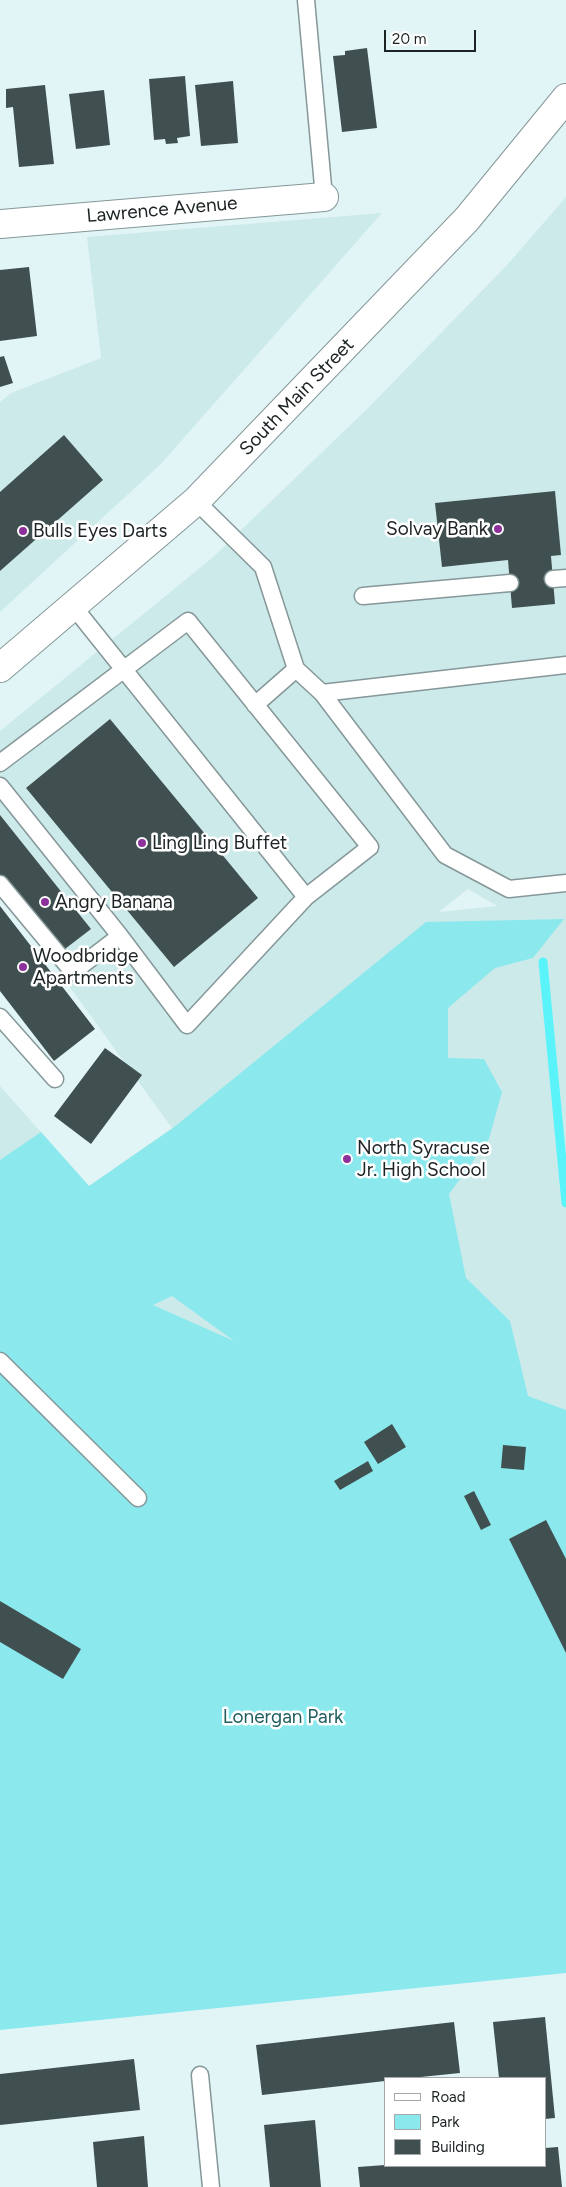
<!DOCTYPE html>
<html>
<head>
<meta charset="utf-8">
<style>
	body { margin:0 }
	#map { position:relative; width:566px; height:2187px; overflow:hidden; background:#e2f5f6; font-family:Figtree,sans-serif }
	canvas { display:block }
	.legend { position:absolute; left:384px; top:2077px; width:162px; height:90px; box-sizing:border-box; background:#fff; border:1px solid #a4a7a7; margin:0; padding:6px 9px; list-style:none; font-size:15px; color:#1c2324 }
	.legend li { display:flex; align-items:center; gap:10px; height:25px }
	.legend b { width:25px; border:1px solid #a4a7a7 }
	.scale { position:absolute; left:384px; top:30px; width:92px; height:22px; box-sizing:border-box; border:2px solid #1c2324; border-top:0; padding-left:6px; font-size:15px; line-height:18px; white-space:nowrap; color:#1c2324; -webkit-text-stroke:4px #fff; paint-order:stroke }
</style>
</head>
<body>
<div id="map">
<canvas width="566" height="2187"></canvas>
<ul class="legend">
<li><b style="height:6px;background:#fff"></b>Road</li>
<li><b style="height:14px;background:#8be9ed"></b>Park</li>
<li><b style="height:14px;background:#405051"></b>Building</li>
</ul>
<div class="scale">20 m</div>
</div>
<script>
const c = document.querySelector('canvas').getContext('2d');
c.lineJoin = 'round';
function paint(path, color) { c.fillStyle = color; c.fill(path, 'evenodd'); }
function trace(path, color, width, dash) { c.strokeStyle = color; c.lineWidth = width; c.lineCap = dash ? 'butt' : 'round'; c.setLineDash(dash || []); c.stroke(path); }
function write(font, color, halo, rows, align = 'center') {
  c.font = font + ' Figtree,sans-serif'; c.lineWidth = 5; c.setLineDash([]); c.textBaseline = 'middle'; c.strokeStyle = halo; c.fillStyle = color; for (const [text, x, y, turn = 0] of rows) {
    c.save(); c.translate(x, y); c.rotate((+turn || 0) * Math.PI / 180); c.textAlign = isNaN(turn) ? turn : align; if (halo) c.strokeText(text, 0, 0); c.fillText(text, 0, 0); c.restore();
  }
}
const built = new Path2D(`
	M566,197V1462L352,1395L74,1270L0,1217V1086L89,1186L172,1128L48,957L0,897V731L212,558L370,406L506,266ZM468,889L497,906L439,912Z
	M382,213L161,464L0,612V402L11,393L101,358L87,237Z`);
const green = new Path2D(`
	M564,919L533,958L495,968L448,1008V1058L484,1059L502,1092L489,1139L449,1194L466,1278L510,1321L528,1396L566,1410V1973L0,2030V1160L41,1132L89,1186L173,1128L426,922ZM172,1296L234,1341L153,1305Z`);
const stream = new Path2D(`
	M543,962L566,1203`);
const building = new Path2D(`
	M367,48L377,128L342,132L333,56L345,55V51Z
	M185,76L190,136L177,138L178,143L166,144L165,139L154,140L149,79Z
	M233,81L238,143L201,146L195,85Z
	M45,85L54,164L19,167L13,107L6,108V89Z
	M104,90L110,145L76,149L69,94Z
	M29,267L37,336L0,341V270Z
	M4,356L13,383L0,387V357Z
	M64,435L103,480L0,571V492Z
	M555,491L561,555L551,556L555,604L512,608L508,560L442,567L435,503Z
	M110,719L258,898L174,967L26,788Z
	M0,815L91,929L61,952L0,876Z
	M0,906L95,1029L54,1061L0,991Z
	M105,1048L142,1075L91,1144L54,1116Z
	M392,1424L406,1447L378,1464L364,1442Z
	M503,1445L526,1447L524,1470L501,1468Z
	M368,1461L373,1471L340,1490L334,1481Z
	M474,1491L491,1525L481,1530L464,1496Z
	M546,1520L566,1559V1653L509,1539Z
	M0,1601L81,1649L63,1679L0,1642Z
	M545,2017L555,2118L545,2119V2078H499L493,2022Z
	M454,2022L460,2073L411,2078H385V2081L262,2095L256,2045Z
	M134,2059L140,2110L0,2125V2074Z
	M315,2120L321,2187H270L264,2125Z
	M144,2136L148,2187H97L93,2142Z
	M558,2147L562,2187H360L358,2167L385,2165L545,2166V2148Z`);
const lane = new Path2D(`
	M306,0L324,197
	M196,501L263,567L296,669L322,693L566,665
	M553,579L566,578
	M363,596L510,583
	M322,693L445,855L509,889L566,883
	M255,705L296,669
	M0,763L188,621L370,847L306,897L73,606
	M0,786L120,936L187,1025L306,897
	M0,884L73,972L120,936
	M0,1017L55,1079
	M0,1361L138,1498
	M200,2075L211,2187`);
const street = new Path2D(`
	M0,224L324,197`);
const primary = new Path2D(`
	M0,668L196,501L467,219L566,98`);
const markers = [
	[498,529,5,"#8d309b"],
	[23,531,5,"#8d309b"],
	[142,843,5,"#8d309b"],
	[45,902,5,"#8d309b"],
	[23,967,5,"#8d309b"],
	[347,1159,5,"#8d309b"]
];
const streetNames = [
	["Lawrence Avenue",162,210,-5],
	["South Main Street",297,397,-46]
];
const poiNames = [
	["Solvay Bank",488,529,"right"],
	["Bulls Eyes Darts",33,531],
	["Ling Ling Buffet",152,843],
	["Angry Banana",55,902],
	["Woodbridge",33,956],
	["Apartments",33,978],
	["North Syracuse",357,1148],
	["Jr. High School",357,1170]
];
const parkNames = [
	["Lonergan Park",283,1717]
];
paint(built, '#cdeaeb');
paint(green, '#8be9ed');
trace(stream, '#5bf3fa', 9);
paint(building, '#405051');
trace(lane, '#859798', 19);
trace(street, '#859798', 30);
trace(primary, '#859798', 30);
trace(lane, '#fff', 16);
trace(street, '#fff', 28);
trace(primary, '#fff', 28);
for (const [x, y, r, color] of markers) { const dot = new Path2D(); dot.arc(x, y, r, 0, 2 * Math.PI); c.fillStyle = color; c.fill(dot); trace(dot, '#fff', 2); }
write('19px', '#1c2324', '#fff', streetNames);
write('19px', '#1c2324', '#fff', poiNames, 'left');
write('19px', '#205e61', '#fff', parkNames);
</script>
</body>
</html>
